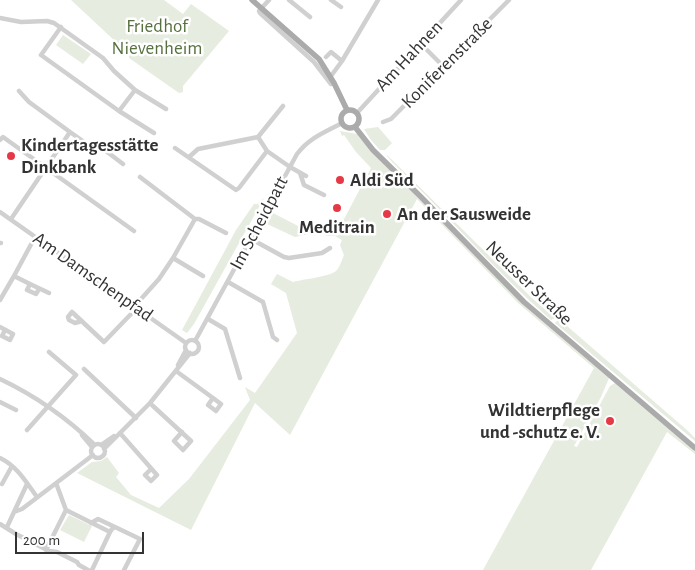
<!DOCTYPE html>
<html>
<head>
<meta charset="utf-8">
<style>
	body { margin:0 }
	#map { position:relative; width:695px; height:570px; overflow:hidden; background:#fff; font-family:"Alegreya Sans",sans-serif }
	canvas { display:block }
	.scale { position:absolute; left:15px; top:532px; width:129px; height:22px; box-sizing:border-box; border:2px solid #333; border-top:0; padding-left:6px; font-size:15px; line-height:18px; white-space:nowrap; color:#333; -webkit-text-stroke:4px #fff; paint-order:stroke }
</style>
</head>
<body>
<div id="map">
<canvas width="695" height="570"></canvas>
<div class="scale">200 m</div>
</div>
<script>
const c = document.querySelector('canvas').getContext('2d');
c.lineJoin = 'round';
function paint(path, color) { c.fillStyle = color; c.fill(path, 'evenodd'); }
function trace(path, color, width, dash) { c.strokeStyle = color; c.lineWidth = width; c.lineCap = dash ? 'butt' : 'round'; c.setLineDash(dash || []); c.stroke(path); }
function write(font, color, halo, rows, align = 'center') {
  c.font = font + ' "Alegreya Sans",sans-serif'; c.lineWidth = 5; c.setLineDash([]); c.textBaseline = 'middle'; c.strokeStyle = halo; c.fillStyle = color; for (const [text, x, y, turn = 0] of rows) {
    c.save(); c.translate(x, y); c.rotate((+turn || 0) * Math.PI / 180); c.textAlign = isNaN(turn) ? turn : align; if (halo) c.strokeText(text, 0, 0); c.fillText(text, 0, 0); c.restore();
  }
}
const green = new Path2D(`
	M71,0H164L183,14L191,4L229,31L183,86V92L179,93L129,58V54Z
	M63,35L91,54L83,64L56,45Z
	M378,127L392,143L385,150H380L371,140L364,129Z
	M340,131L357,134L370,150L529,310L609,378L601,397L574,446L577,447L610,386L615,383L695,450V454L667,432L591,570H483L594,368L518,303L417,199L290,435L255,403L191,530L77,473L92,462L101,461L107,457L119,473L116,477L131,495L159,508L189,479L250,400L245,387L255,393L297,333L286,293L271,284L277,274L293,282C303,279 331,277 337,270C340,266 342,260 344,255L340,245L342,240L335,236H326L323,231L295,237L267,224L273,213L300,227L305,221L324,223L333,221L346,227L351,217L347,223L343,221L371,168L356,152L344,135L342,136Z
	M387,155L533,299L555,318L551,320C495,271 447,214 393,163L387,156Z
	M264,198L194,324L187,333L182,330L236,230L254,204H257Z
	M559,319L688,431L695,438V441L555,323Z
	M69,515L92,526L84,542L60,530Z`);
const minor = new Path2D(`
	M269,0L259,11L260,13L314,62L331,84L334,83
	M289,0L310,17
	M331,0L341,7
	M0,18L21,22L47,21L54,23L103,58L114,71L135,90L166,109
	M61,27L41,55L119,111L154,133
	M420,43L443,66
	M326,57L331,52L342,61
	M331,76L342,61L378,0
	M19,91L29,102L70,132L94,149L102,148L123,164
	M119,111L135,90
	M357,113L461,0
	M383,122L391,119L509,0
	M258,137L267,151L290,167L306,176
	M258,137L283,106
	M0,140L3,137L134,231
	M175,148L236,190L239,188L267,151
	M189,157L198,149L258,137
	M300,173L304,185L324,195
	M0,212L186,343
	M11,219L70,132
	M195,219H199L226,233
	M251,239L284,257L289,258L322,253L330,248
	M0,243H1
	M173,258L203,276
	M228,282L263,302L273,337L277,340
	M30,284L14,276L35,237
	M39,289L36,294L27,290L30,284L49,293
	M0,300L14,276
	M208,319L225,329L240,378
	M82,321L75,323L69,320L68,317L72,312L104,342L132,313L141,299L159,279L173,258L195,219L140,177
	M0,327L13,334L10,340L2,336L5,330
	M185 347a7 7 0 1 1 14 0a7 7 0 1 1-14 0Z
	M195,341L297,154C309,138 325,132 342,123
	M178,365L186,350
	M84,369L136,418
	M176,371L213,398L208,405L216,411L221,404L213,398
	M0,379C36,396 67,418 95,445
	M0,402L16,410
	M150,403L153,406L191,441L183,450L174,441L182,432
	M27,430L76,375L49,352
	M120,433L157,475L151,481L145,475L151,469
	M82,435L92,447
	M91 451a7 7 0 1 1 14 0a7 7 0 1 1-14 0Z
	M101,445L114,436
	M104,449L150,403L190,353
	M0,458C17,466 26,482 37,497
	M56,483L66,510L110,532L112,529L115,527L140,539L124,570
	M2,484L12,466
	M14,512L27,484
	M91,523L98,519L115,527
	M0,524L16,534L49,551L57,552L77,562L79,565L88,570
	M7,527L14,512L22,509L93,455
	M46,550L66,510
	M92,570L110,532`);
const major = new Path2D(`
	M252,0L319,59L334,83L347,110
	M341 119a9 9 0 1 1 18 0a9 9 0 1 1-18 0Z
	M355,127L373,150L421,197L524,302L695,448`);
const markers = [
	[11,156,5,"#e63946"],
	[340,180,5,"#e63946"],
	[337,208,5,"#e63946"],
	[387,214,5,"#e63946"],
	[610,421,5,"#e63946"]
];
const parkNames = [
	["Friedhof",157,26],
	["Nievenheim",157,48]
];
const streetNames = [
	["Am Hahnen",409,56,-47],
	["Koniferenstraße",447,63,-45],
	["Im Scheidpatt",259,223,-62],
	["Am Damschenpfad",93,277,35],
	["Neusser Straße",529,283,44]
];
const poiNames = [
	["Kindertagesstätte",21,145],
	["Dinkbank",21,167],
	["Aldi Süd",350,180],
	["An der Sausweide",397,214],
	["Meditrain",337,227,"center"],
	["Wildtierpflege",600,410,"right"],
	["und -schutz e. V.",600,432,"right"]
];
paint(green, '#e6ecdf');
trace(minor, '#d0d0d0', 4.5);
trace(major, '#ababab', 5.5);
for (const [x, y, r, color] of markers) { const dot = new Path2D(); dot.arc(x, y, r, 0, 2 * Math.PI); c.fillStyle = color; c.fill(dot); trace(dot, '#fff', 2); }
write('19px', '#56703f', '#fff', parkNames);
write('19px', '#333', '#fff', streetNames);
write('bold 19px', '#333', '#fff', poiNames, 'left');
</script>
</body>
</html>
